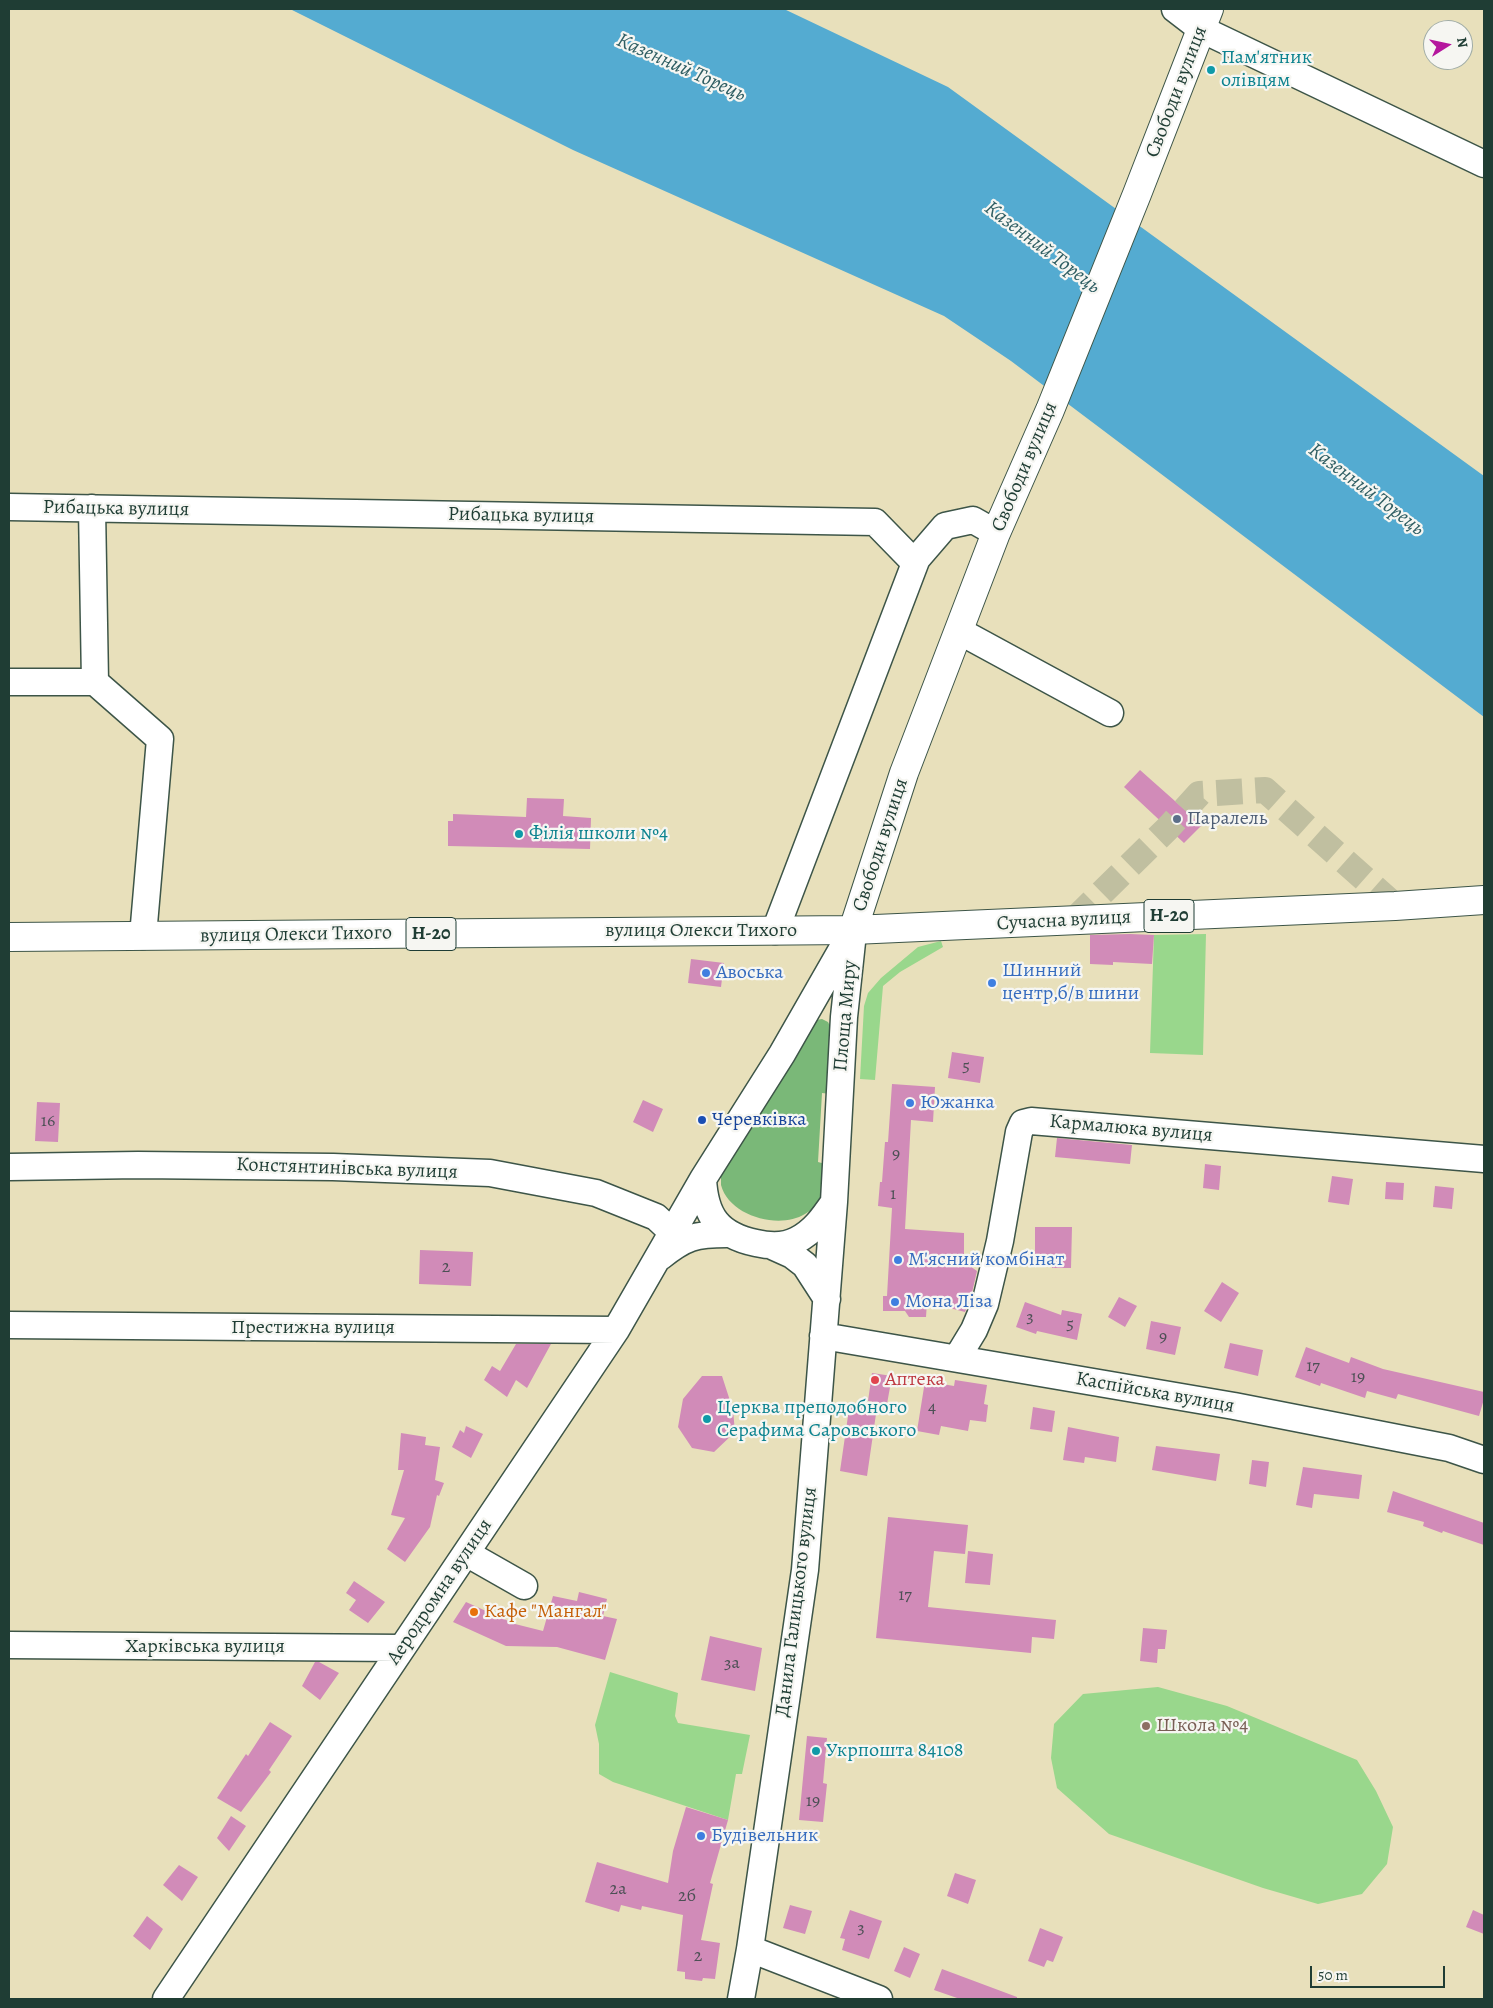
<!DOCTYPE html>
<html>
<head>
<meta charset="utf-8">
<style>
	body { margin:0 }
	#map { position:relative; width:1493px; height:2008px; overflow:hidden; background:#e8e0bb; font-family:Alegreya,serif }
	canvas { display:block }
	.frame { position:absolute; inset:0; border:10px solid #1f3d34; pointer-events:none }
	.north { position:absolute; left:1423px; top:20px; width:50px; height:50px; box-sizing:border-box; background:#f6f6f2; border:1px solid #a0aca6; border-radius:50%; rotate:80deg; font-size:14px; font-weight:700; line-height:20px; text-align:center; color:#1f3d34 }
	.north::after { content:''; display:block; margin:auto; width:18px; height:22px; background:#b5179e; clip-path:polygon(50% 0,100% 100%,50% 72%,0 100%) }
	.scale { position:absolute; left:1310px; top:1966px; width:135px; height:22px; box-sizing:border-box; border:2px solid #1f3d34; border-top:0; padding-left:6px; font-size:15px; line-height:18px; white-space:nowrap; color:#1f3d34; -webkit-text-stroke:4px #f6f6f2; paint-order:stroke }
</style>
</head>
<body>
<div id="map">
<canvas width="1493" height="2008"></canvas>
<div class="frame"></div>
<div class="north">N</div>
<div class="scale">50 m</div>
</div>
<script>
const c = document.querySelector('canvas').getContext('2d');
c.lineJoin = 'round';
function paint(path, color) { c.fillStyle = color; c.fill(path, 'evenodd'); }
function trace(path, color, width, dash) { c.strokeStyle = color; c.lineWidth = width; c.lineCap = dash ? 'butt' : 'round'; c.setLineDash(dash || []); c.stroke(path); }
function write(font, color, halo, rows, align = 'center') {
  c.font = font + ' Alegreya,serif'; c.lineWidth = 4.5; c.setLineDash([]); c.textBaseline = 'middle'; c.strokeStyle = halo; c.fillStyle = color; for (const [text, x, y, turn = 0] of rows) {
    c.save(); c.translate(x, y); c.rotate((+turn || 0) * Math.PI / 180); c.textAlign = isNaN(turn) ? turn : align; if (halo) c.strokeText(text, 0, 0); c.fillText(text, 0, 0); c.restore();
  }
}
const green = new Path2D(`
	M1206,934L1203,1055L1150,1053L1154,935Z
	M941,941L943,947L900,972L883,986L875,1080L860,1079L864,1006L868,993L881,978L918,947Z
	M610,1672L678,1693L675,1716L678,1723L750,1735L742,1774H736L728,1820L613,1782L599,1774V1744L595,1725Z
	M1158,1687L1227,1706L1357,1760L1376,1791L1393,1827L1387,1864L1362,1894L1318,1904L1263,1888L1109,1834L1057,1788L1051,1758L1054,1724L1083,1694Z`);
const forest = new Path2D(`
	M822,1019L828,1022L831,1028V1094L822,1093L818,1162L829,1165C828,1179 826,1193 817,1205C814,1209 809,1211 805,1214C779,1230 729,1216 721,1185C721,1181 721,1176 721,1173L816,1020Z`);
const water = new Path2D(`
	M290,9H784L948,87L1484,476V717L1011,361L944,316L573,150Z`);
const building = new Path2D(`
	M1140,770L1202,825L1184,843L1124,787Z
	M527,798L564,799L563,816L591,818L590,849L448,846V821H453V814L526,817Z
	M1130,934L1154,935L1152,964L1113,962V965L1090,964V935Z
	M691,959L724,963L721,987L688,983Z
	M952,1052L984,1057L980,1083L948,1078Z
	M892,1084L935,1087L933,1122L911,1120L905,1229L964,1233V1262L977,1271L971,1297L965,1312L927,1302L926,1317H909L905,1311H883V1296H887L892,1208L878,1206L880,1182H882L885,1142H888Z
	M643,1100L663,1109L653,1132L633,1122Z
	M37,1102L60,1103L58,1142L35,1141Z
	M1057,1138L1132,1145L1130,1164L1055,1157Z
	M1205,1164L1221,1166L1219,1190L1203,1188Z
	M1332,1176L1353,1179L1349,1205L1328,1202Z
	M1386,1182L1404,1183L1403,1200L1385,1199Z
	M1435,1186L1454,1188L1452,1209L1433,1207Z
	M1035,1227H1072L1071,1268H1052V1256H1035Z
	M420,1250L473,1252L471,1286L419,1284Z
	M1222,1282L1239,1293L1221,1322L1204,1311Z
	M1119,1297L1137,1306L1125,1327L1108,1317Z
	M1025,1302L1061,1315L1062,1310L1082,1314L1077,1340L1037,1331L1036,1334L1016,1327Z
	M1151,1321L1181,1327L1175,1355L1146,1349Z
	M1230,1343L1263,1350L1258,1376L1224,1368Z
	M516,1344H551L527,1388L516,1380L507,1397L484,1380L492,1366L500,1371Z
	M1306,1347L1349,1363L1351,1357L1383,1369L1484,1392V1399L1479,1416L1398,1394L1396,1399L1367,1391L1365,1398L1321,1383L1320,1386L1295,1377Z
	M872,1373L892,1376L887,1404L868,1401Z
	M702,1376H722L733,1410L735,1432L714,1452L692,1448L678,1427L683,1399Z
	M955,1380L987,1385L984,1404L988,1405L986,1422L970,1420L968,1431L941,1426L939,1435L917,1431L925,1381L954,1386Z
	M850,1402L877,1407L867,1476L840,1471Z
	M1033,1407L1055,1411L1052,1432L1030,1429Z
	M466,1426L483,1434L471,1458L452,1447L460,1430L464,1433Z
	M1068,1427L1119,1437L1116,1462L1085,1457L1084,1463L1063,1460Z
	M401,1433L426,1437L425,1445L440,1447L435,1480L444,1483L439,1496L437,1495L430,1527L405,1562L387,1549L405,1518L391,1515L404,1470H398Z
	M1156,1446L1220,1454L1216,1481L1152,1470Z
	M1252,1460L1269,1462L1266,1487L1249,1484Z
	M1303,1467L1362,1475L1359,1499L1314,1494L1312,1508L1296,1505Z
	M1393,1491L1484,1523V1545L1443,1531L1442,1533L1423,1526L1424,1522L1387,1512Z
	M888,1517L968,1525L965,1554L934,1551L928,1607L1056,1620L1054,1639L1032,1637L1031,1653L876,1638Z
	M968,1551L993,1554L990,1585L965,1583Z
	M354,1581L385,1602L368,1623L349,1610L356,1600L346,1593Z
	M579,1592L607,1599L603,1616L617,1619L605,1660L557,1647L506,1646L453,1622L466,1602L515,1624L543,1631L553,1596L577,1601Z
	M1143,1628L1167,1630L1165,1649H1158L1157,1663L1140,1661Z
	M710,1636L762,1648L755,1691L701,1680Z
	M315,1662H319L339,1673L320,1700L302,1686Z
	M270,1722L292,1736L269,1770L271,1772L241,1812L217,1798L246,1754L248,1756Z
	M807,1736L827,1738L823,1783L827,1784L823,1822L799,1820Z
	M686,1807L728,1820L710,1883L713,1884L701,1940L720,1943L715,1979L703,1978L702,1981L685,1979V1972L677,1971L683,1915L642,1906L641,1910L621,1905L619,1912L585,1902L597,1862L668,1883L673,1851Z
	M231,1816L246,1826L229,1851L217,1838Z
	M179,1865L198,1877L182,1901L163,1885Z
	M955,1873L976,1880L968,1904L947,1896Z
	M790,1905L812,1911L805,1934L783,1928Z
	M850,1910L882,1921L869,1959L842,1950L845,1939L840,1938Z
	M1473,1910L1484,1915V1934L1466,1927Z
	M147,1916L163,1929L150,1950L133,1936Z
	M1040,1928L1063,1937L1053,1962L1047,1960L1044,1967L1028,1961Z
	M904,1947L920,1954L910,1978L894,1971Z
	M942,1969L1017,1997V1999H960L934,1990Z`);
const minorTunnel = new Path2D(`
	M1074,920L1168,828L1199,794L1265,790L1395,906`);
const minor = new Path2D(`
	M1175,9L1201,29L1484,164
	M9,507L875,522L914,562L945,526L973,520L996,533
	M92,508L95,682
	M959,631L1110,713
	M9,682H95L160,739L143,936
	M775,931L917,558
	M9,1167L138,1165L333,1167L490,1173L596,1193L656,1217L672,1232
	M703,1179C705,1216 718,1235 756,1243C769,1246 784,1247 797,1240C814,1231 823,1218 834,1202
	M772,1246L792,1255L805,1265L827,1299
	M660,1257C685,1237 695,1234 727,1234
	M9,1325L616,1330
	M823,1336L1234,1406L1449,1448L1484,1460
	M957,1358L974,1330L985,1304L1000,1241L1019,1132L1023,1123L1031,1121L1484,1159
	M466,1553L524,1586
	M9,1645L402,1648
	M750,1949L879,1999
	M166,1999L616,1330L703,1179L782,1054L853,930
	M741,1999L750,1949L805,1570L834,1202L844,1017L852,942`);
const major = new Path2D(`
	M853,930L904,773L996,533L1050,410L1137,194L1209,9
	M9,937L853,930L1395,906L1484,900`);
const markers = [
	[1211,70,5,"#0f9aa8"],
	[1177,819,5,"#5c6f8a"],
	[519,834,5,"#0f9aa8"],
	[706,973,5,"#3f7fe0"],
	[992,983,5,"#3f7fe0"],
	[910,1103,5,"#3f7fe0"],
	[702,1120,5,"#1a4fb4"],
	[898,1260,5,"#3f7fe0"],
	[895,1302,5,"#3f7fe0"],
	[875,1380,5,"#e0444e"],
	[707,1419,5,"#0f9aa8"],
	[474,1612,5,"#e8710a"],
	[1146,1726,5,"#8d6e63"],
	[816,1751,5,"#0f9aa8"],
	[701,1836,5,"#3f7fe0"]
];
const numberNames = [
	["5",966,1067],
	["16",48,1122],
	["9",896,1155],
	["1",893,1195],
	["2",446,1268],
	["3",1030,1318],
	["5",1070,1325],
	["9",1163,1338],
	["17",1313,1367],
	["19",1358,1378],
	["4",932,1408],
	["17",905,1596],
	["3а",732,1664],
	["19",813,1802],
	["2а",618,1890],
	["2б",687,1897],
	["3",861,1929],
	["2",698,1957]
];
const shields = [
	[1169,916,50],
	[431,934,50]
];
const shieldNames = [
	["Н-20",1169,916],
	["Н-20",431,934]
];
const cultureNames = [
	["Пам'ятник",1221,58],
	["олівцям",1221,81],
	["Філія школи №4",529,834],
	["Церква преподобного",717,1408],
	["Серафима Саровського",717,1431],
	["Укрпошта 84108",826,1751]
];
const streetNames = [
	["Свободи вулиця",1177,92,-69],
	["Свободи вулиця",1025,467,-67],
	["Рибацька вулиця",116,509,1],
	["Рибацька вулиця",521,516,1],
	["Свободи вулиця",881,845,-72],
	["Сучасна вулиця",1064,921,-3],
	["вулиця Олекси Тихого",701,931],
	["вулиця Олекси Тихого",296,935,-1],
	["Площа Миру",846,1016,-85],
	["Кармалюка вулиця",1131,1129,5],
	["Констянтинівська вулиця",347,1169,2],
	["Престижна вулиця",313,1328],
	["Каспійська вулиця",1155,1393,10],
	["Аеродромна вулиця",440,1592,-56],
	["Данила Галицького вулиця",797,1602,-83],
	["Харківська вулиця",205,1647]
];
const serviceNames = [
	["Паралель",1187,819]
];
const shopNames = [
	["Шинний",1002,971],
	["центр,б/в шини",1002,994],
	["Авоська",716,973],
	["Южанка",920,1103],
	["М'ясний комбінат",908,1260],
	["Мона Ліза",905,1302],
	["Будівельник",711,1836]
];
const transitNames = [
	["Черевківка",712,1120]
];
const healthNames = [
	["Аптека",885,1380]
];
const foodNames = [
	["Кафе \"Мангал\"",484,1612]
];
const educationNames = [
	["Школа №4",1156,1726]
];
const waterNames = [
	["Казенний Торець",681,68,24],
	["Казенний Торець",1042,248,37],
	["Казенний Торець",1366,490,37]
];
paint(green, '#99d78c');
paint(forest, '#7ab878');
paint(water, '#54abd1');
paint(building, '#d18bb8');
trace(minorTunnel, '#c0bfa0', 26, [26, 13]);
trace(minor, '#3d5548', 29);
trace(major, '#3d5548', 30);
trace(minor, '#fff', 26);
trace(major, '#fff', 28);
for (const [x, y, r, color] of markers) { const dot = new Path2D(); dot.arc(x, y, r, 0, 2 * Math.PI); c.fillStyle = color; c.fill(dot); trace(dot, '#f6f6f2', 2); }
write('18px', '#4c5055', null, numberNames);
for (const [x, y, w] of shields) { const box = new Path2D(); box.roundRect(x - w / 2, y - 16.5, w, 33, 4); c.fillStyle = '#f6f6f2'; c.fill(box); trace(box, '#1f3d34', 1); }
write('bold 19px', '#1f3d34', null, shieldNames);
write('20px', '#0d838f', '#f6f6f2', cultureNames, 'left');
write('20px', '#1f3d34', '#f6f6f2', streetNames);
write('20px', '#4e5e75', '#f6f6f2', serviceNames, 'left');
write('20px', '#366cbe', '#f6f6f2', shopNames, 'left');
write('20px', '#164399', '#f6f6f2', transitNames, 'left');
write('20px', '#be3a42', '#f6f6f2', healthNames, 'left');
write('20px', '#c56008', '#f6f6f2', foodNames, 'left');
write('20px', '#785e54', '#f6f6f2', educationNames, 'left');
write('italic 21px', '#2f5e63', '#f6f6f2', waterNames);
</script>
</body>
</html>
